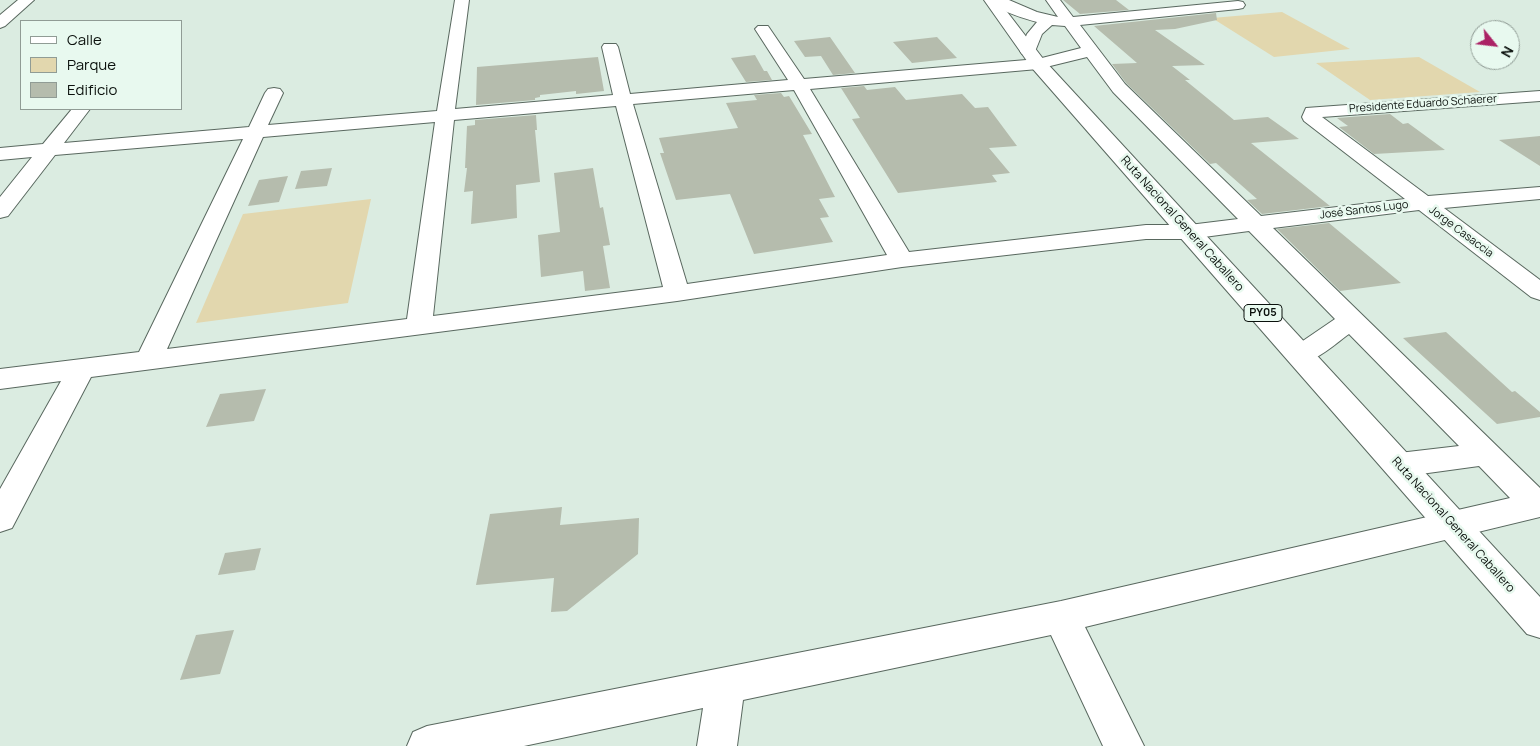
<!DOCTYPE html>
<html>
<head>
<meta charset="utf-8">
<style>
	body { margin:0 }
	#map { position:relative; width:1540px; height:746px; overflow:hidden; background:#dbece1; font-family:Manrope,sans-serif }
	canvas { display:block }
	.legend { position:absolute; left:20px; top:20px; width:162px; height:90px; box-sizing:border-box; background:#e8f9ef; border:1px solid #909c95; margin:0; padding:6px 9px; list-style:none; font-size:15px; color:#0b110d }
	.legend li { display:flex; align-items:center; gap:10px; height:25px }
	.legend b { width:25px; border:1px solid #909c95 }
	.north { position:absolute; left:1470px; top:20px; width:50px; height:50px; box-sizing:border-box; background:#e8f9ef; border:1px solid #909c95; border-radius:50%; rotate:119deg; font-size:14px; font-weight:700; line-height:20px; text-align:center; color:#0b110d }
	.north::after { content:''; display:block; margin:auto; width:18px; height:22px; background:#ab2265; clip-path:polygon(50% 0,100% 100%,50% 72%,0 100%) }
</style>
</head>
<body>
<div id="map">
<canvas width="1540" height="746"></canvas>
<ul class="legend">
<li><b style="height:6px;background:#fff"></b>Calle</li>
<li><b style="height:14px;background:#e2d7ae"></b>Parque</li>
<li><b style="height:14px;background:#b5bcad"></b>Edificio</li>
</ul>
<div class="north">N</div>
</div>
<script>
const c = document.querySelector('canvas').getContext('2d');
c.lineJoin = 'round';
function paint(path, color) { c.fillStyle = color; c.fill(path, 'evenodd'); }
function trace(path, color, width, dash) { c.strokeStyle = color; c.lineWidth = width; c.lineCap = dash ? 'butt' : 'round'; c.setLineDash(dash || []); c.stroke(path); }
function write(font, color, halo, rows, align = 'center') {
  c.font = font + ' Manrope,sans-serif'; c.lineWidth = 5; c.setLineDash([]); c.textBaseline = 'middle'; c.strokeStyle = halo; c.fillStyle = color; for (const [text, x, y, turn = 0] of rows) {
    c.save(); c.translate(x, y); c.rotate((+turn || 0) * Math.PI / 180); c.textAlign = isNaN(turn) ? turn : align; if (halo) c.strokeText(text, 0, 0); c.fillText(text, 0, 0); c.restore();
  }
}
const green = new Path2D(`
	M1282,12L1350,49L1274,57L1212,18Z
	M1419,57L1480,92L1370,100L1316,63Z
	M371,199L348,303L196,323L243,214Z`);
const building = new Path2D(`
	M1063,0H1116L1129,10L1080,14Z
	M1216,13L1217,20L1175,29L1155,30L1205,65L1172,66L1190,80H1185L1234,120L1268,117L1299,139L1251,143L1330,206L1262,214L1247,200L1257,199L1216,163L1210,164L1126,83L1112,64L1137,63L1094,26Z
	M830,37L855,73L833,75L821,56L805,57L794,41Z
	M937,37L957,58L912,63L893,42Z
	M755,55L764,71H767L772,80L746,82L731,58Z
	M598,57L604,91L576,94V91L540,95V97L535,98V100L476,105L477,67Z
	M864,86L867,90L895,87L906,100L962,94L975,108L988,107L1017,146L989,148L1010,173L992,175L997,182L898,193L852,119L860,118L841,88Z
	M781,93L784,97L789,96L812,134L803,135L835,197L819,199L829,217L820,218L833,242L754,254L730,194L676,200L660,153H664L659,138L738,128L726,103L757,100L754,95Z
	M1390,114L1403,124L1408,123L1445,150L1374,154L1339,127L1348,126L1337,118Z
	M536,115L537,130H535L540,182L516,185L517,218L471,224L473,191L464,192L467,168H465L467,126L475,125V120Z
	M1540,136V166L1499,140Z
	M332,168L327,186L295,189L301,171Z
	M593,168L600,208L603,207L610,245L603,246L610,288L585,291L583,271L541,277L538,235L560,232L554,173Z
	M288,176L279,202L248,206L259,180Z
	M1329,223L1401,283L1340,291L1277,229Z
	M1446,332L1512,392L1515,391L1540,412V417L1497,424L1403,338Z
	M266,389L254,421L206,427L220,394Z
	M562,507L560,525L639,518L638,554L567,611L551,612L554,578L476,585L490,514Z
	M261,548L255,570L218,575L225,553Z
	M234,630L220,674L180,680L196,635Z`);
const minor = new Path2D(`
	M18,0H34L5,26L0,28V15Z
	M455,0H469L455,109L613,95L602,47L604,44H616L618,47L630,94L788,80L755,29L758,26H768L804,79L1038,59L1081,48L1065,26L1052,25L1042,34L1034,54H1022L1020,51L1027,34L1037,22C1023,18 1000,12 991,0H1009L1037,12L1058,17L1046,0H1060L1073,17L1238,1L1243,2L1245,5L1243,8L1238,9L1080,25L1125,84L1261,216L1405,199L1304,121L1302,117L1306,108L1540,91V101L1322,117L1428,196L1540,187V199L1444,208L1540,280V300L1531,297L1419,210L1273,228L1540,488V517L1085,627L1144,746H1103L1051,635L743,700L737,746H697L703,708L524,746H407L413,732L427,726L1061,601L1510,498L1479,466L1399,477L1388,473L1384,465L1388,457L1399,453L1459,446L1349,334C1332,346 1312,367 1291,361L1287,355L1291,349L1335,319L1249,231L1189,239H1146L902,267L677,301L91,377L12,528L0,532V489L61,381L0,389V369L139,352L243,139L55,155L8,216L0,218V197L32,157L0,160V148L43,144L72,109H90L64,143L249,127L265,93L268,89L274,88L280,89L283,93L268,125L437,111ZM1087,57L1113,92L1238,219L1189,225H1146L909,252L810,89L1038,69ZM794,90L887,255L687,284L633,104ZM616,106L663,287L433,316L454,120ZM435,122L407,319L167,349L263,137Z`);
const highway = new Path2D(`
	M984,0H998L1044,60L1540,597V638L1527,634L1032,68Z`);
const farStreetnames = [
	["Presidente Eduardo Schaerer",1423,104,-4],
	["José Santos Lugo",1364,210,-7],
	["Jorge Casaccia",1461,232,37]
];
const shields = [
	[1263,313,38]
];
const shieldNames = [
	["PY05",1263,313]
];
const streetNames = [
	["Ruta Nacional General Caballero",1182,224,48],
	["Ruta Nacional General Caballero",1453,525,48]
];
paint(green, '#e2d7ae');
paint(building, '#b5bcad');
trace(minor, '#59685f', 2);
trace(highway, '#59685f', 2);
paint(minor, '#fff');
paint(highway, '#fff');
write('11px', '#0b110d', '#e8f9ef', farStreetnames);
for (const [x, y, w] of shields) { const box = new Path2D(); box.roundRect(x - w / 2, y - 8.5, w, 17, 4); c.fillStyle = '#e8f9ef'; c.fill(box); trace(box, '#0b110d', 1); }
write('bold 11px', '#0b110d', null, shieldNames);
write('12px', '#0b110d', '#e8f9ef', streetNames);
</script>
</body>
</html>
